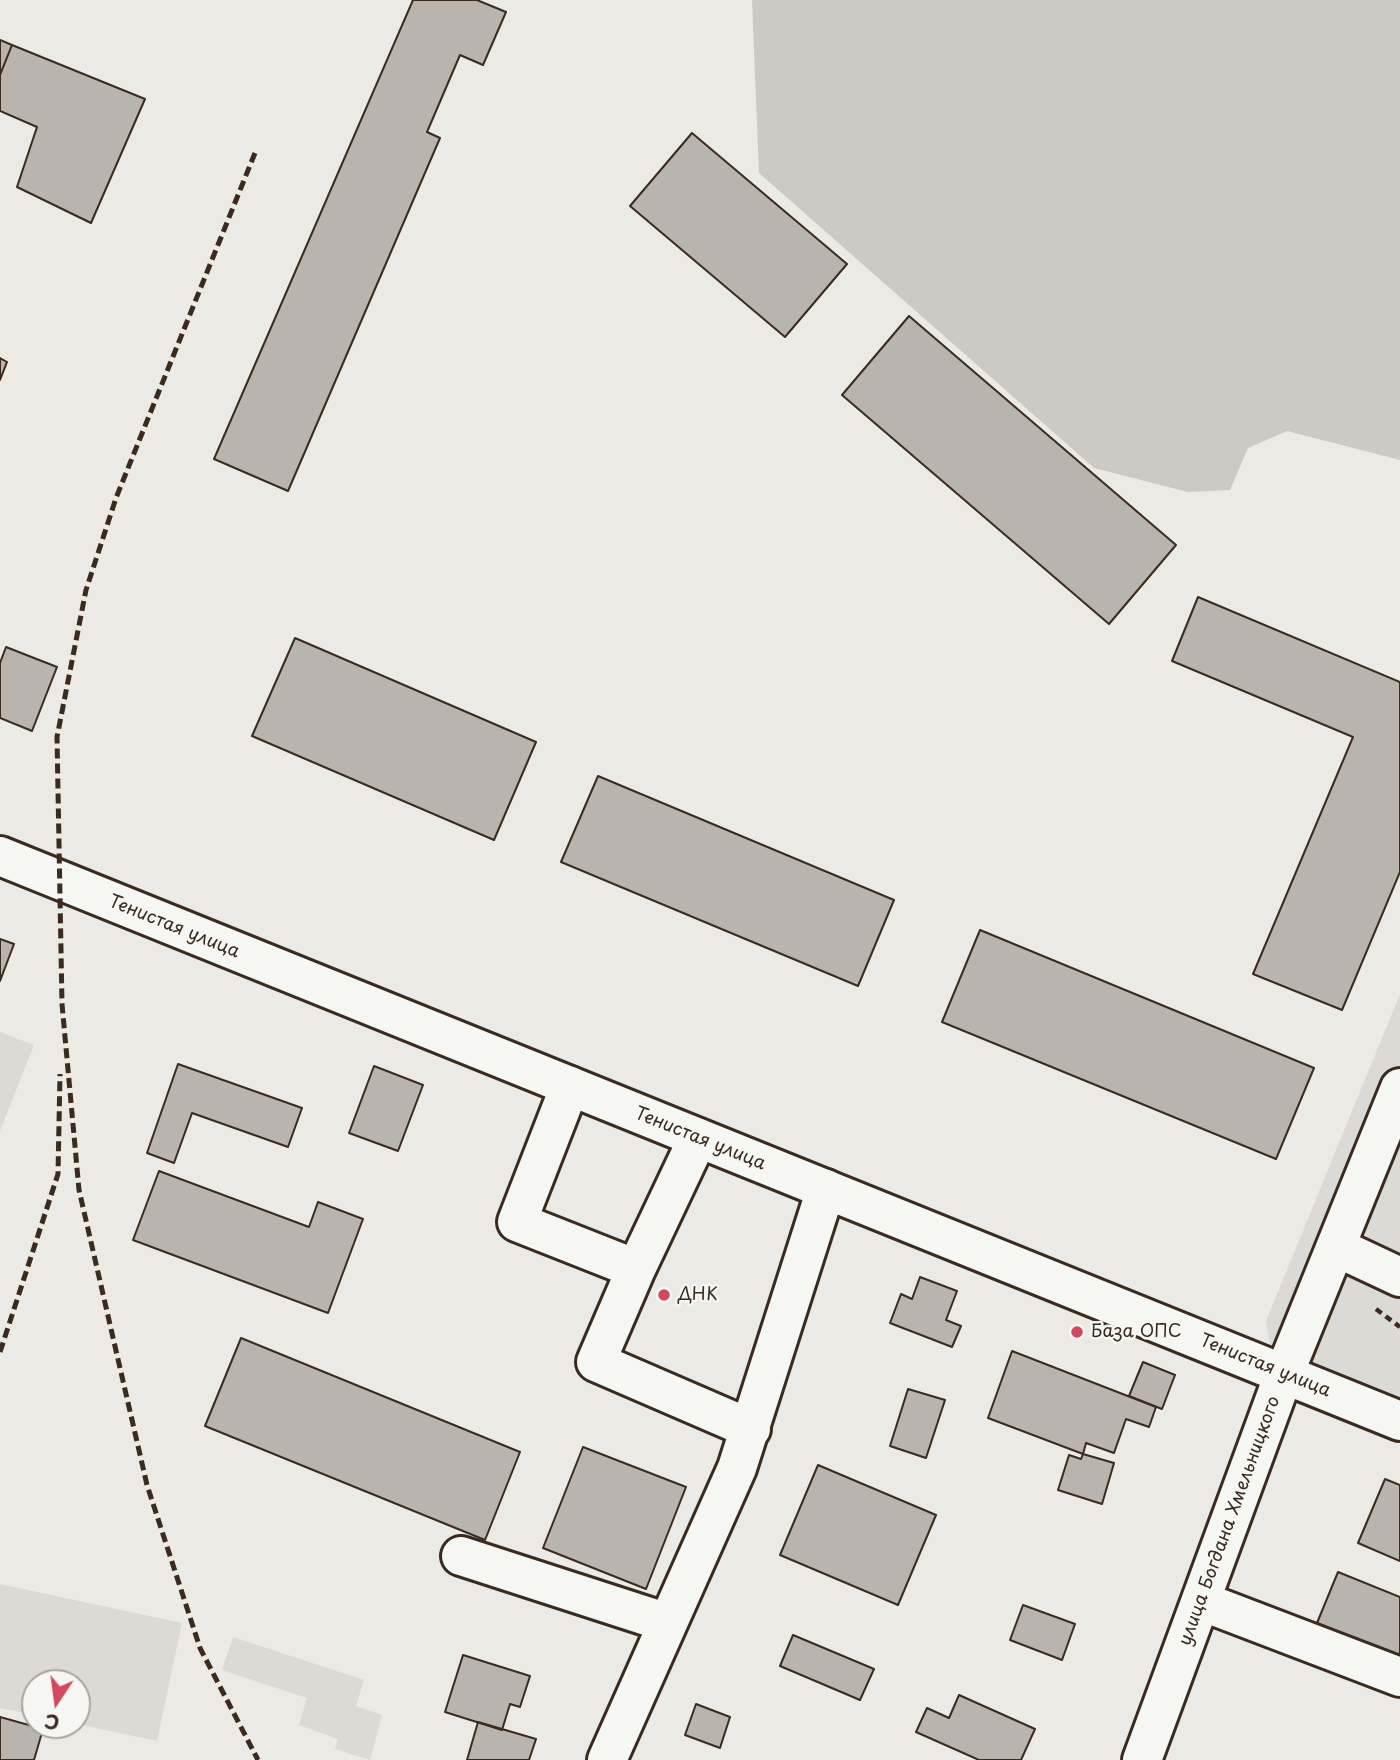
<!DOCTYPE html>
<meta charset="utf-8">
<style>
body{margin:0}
#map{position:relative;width:1400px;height:1760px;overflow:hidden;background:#ebeae5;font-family:"Playpen Sans",sans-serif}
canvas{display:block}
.north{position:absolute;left:21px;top:1669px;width:70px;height:70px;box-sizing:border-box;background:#f6f6f2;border:2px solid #aba49d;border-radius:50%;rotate:193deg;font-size:19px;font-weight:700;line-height:28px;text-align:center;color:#3b2a1e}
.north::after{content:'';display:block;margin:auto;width:24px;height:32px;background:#d1495b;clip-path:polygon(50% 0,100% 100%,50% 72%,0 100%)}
</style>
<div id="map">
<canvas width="1400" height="1760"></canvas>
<div class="north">С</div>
</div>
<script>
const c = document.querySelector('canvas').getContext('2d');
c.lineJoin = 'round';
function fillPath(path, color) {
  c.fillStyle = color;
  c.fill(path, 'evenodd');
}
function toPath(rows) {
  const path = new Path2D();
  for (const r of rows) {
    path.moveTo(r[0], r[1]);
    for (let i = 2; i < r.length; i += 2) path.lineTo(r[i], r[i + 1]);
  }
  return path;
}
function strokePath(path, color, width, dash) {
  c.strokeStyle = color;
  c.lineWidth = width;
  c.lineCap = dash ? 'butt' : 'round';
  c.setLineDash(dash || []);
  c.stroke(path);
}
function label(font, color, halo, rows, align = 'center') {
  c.font = font + ' "Playpen Sans",sans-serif';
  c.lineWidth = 5;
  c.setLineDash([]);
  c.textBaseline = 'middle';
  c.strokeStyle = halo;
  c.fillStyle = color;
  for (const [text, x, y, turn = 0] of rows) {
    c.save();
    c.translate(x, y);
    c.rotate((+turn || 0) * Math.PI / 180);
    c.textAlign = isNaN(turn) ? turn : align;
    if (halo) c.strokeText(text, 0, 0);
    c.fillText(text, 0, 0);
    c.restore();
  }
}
const built = toPath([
 [1400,994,1400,1402,1271,1351,1266,1321],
 [0,1032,34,1045,0,1131],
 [0,1584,182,1623,157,1741,77,1724,77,1683,35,1683,35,1715,0,1708],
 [233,1637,364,1680,356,1706,382,1715,370,1760,335,1749,338,1739,299,1725,307,1698,222,1670]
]);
const green = toPath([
 [752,0,1400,0,1400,460,1287,431,1248,448,1230,490,1188,492,1094,468,759,173]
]);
const building = toPath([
 [413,0,477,0,506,12,483,65,460,55,427,132,440,138,288,491,214,459,413,0],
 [0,40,12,45,0,75,0,40],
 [12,45,145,99,91,223,17,187,37,127,0,111,0,75,12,45],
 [692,133,847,264,785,337,630,206,692,133],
 [909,316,1176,545,1109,624,842,395,909,316],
 [0,358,7,362,0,380,0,358],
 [1198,597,1400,682,1400,872,1342,1010,1253,974,1353,737,1172,661,1198,597],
 [295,638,536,742,494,840,252,736,295,638],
 [6,647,57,667,32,731,0,718,0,663,6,647],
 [598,776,894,900,858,986,561,862,598,776],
 [980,930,1314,1068,1276,1159,942,1022,980,930],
 [0,939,14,944,0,981,0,939],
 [178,1064,302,1108,288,1147,192,1113,174,1163,147,1153,178,1064],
 [374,1066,423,1085,398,1151,349,1133,374,1066],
 [159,1171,309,1227,318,1202,363,1219,328,1313,133,1240,159,1171],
 [920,1277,957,1291,946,1320,961,1326,952,1347,890,1323,901,1294,912,1299,920,1277],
 [241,1338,520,1452,485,1540,205,1426,241,1338],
 [1012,1351,1156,1407,1149,1427,1126,1419,1114,1453,1086,1443,1083,1454,988,1418,1012,1351],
 [1143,1362,1175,1375,1162,1409,1129,1396,1143,1362],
 [908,1389,945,1400,926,1458,890,1446,908,1389],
 [583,1447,686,1487,646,1589,543,1548,583,1447],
 [1083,1454,1114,1463,1102,1504,1058,1490,1069,1455,1081,1459,1083,1454],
 [818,1465,936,1515,898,1605,780,1555,818,1465],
 [1385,1479,1400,1485,1400,1561,1358,1543,1385,1479],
 [1338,1572,1400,1597,1400,1657,1317,1623,1338,1572],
 [1023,1605,1075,1624,1062,1660,1010,1640,1023,1605],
 [793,1635,874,1669,860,1700,780,1666,793,1635],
 [463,1655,530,1676,520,1707,510,1704,502,1730,445,1712,463,1655],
 [959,1695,1035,1729,1021,1760,979,1760,916,1732,927,1708,949,1718,959,1695],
 [696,1704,730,1717,720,1748,685,1735,696,1704],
 [0,1717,43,1729,34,1760,0,1760,0,1717],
 [478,1722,536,1739,529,1760,467,1760,478,1722]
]);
const path = toPath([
 [1376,1309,1400,1327]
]);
const minor = toPath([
 [570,1086,517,1222,636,1269,698,1138],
 [1336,1247,1400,1277],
 [636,1269,596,1362,751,1429],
 [461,1556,668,1623],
 [1201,1601,1400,1677],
 [607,1760,737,1468,826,1189],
 [1142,1760,1284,1374,1400,1088]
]);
const major = toPath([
 [0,856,1400,1421]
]);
const rail = toPath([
 [255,153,116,498,86,590,57,737,62,1004,79,1190,147,1485,200,1648,258,1760],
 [0,1352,58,1174,60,1074]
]);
const markers = [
 [664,1295,7,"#d1495b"],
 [1077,1332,7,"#d1495b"]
];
const streetNames = [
 ["Тенистая улица",174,927,22],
 ["Тенистая улица",700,1139,22],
 ["Тенистая улица",1265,1366,22],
 ["улица Богдана Хмельницкого",1230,1521,-70]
];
const poiNames = [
 ["ДНК",678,1295],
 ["База ОПС",1091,1332]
];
fillPath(built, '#dcdad4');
fillPath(green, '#cdcac4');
fillPath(building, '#bab4ae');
strokePath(building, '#3b2a1e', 2);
strokePath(minor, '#3b2a1e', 44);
strokePath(major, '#3b2a1e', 44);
strokePath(path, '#3b2a1e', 4.5, [7, 5]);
strokePath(minor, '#f6f6f2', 38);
strokePath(major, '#f6f6f2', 38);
strokePath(rail, '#3b2a1e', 5, [10, 5]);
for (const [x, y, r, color] of markers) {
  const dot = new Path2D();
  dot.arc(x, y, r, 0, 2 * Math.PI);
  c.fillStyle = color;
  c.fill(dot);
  strokePath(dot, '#f6f6f2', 2.5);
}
label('18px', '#3b2a1e', '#f6f6f2', streetNames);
label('18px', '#3b2a1e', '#f6f6f2', poiNames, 'left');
</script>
